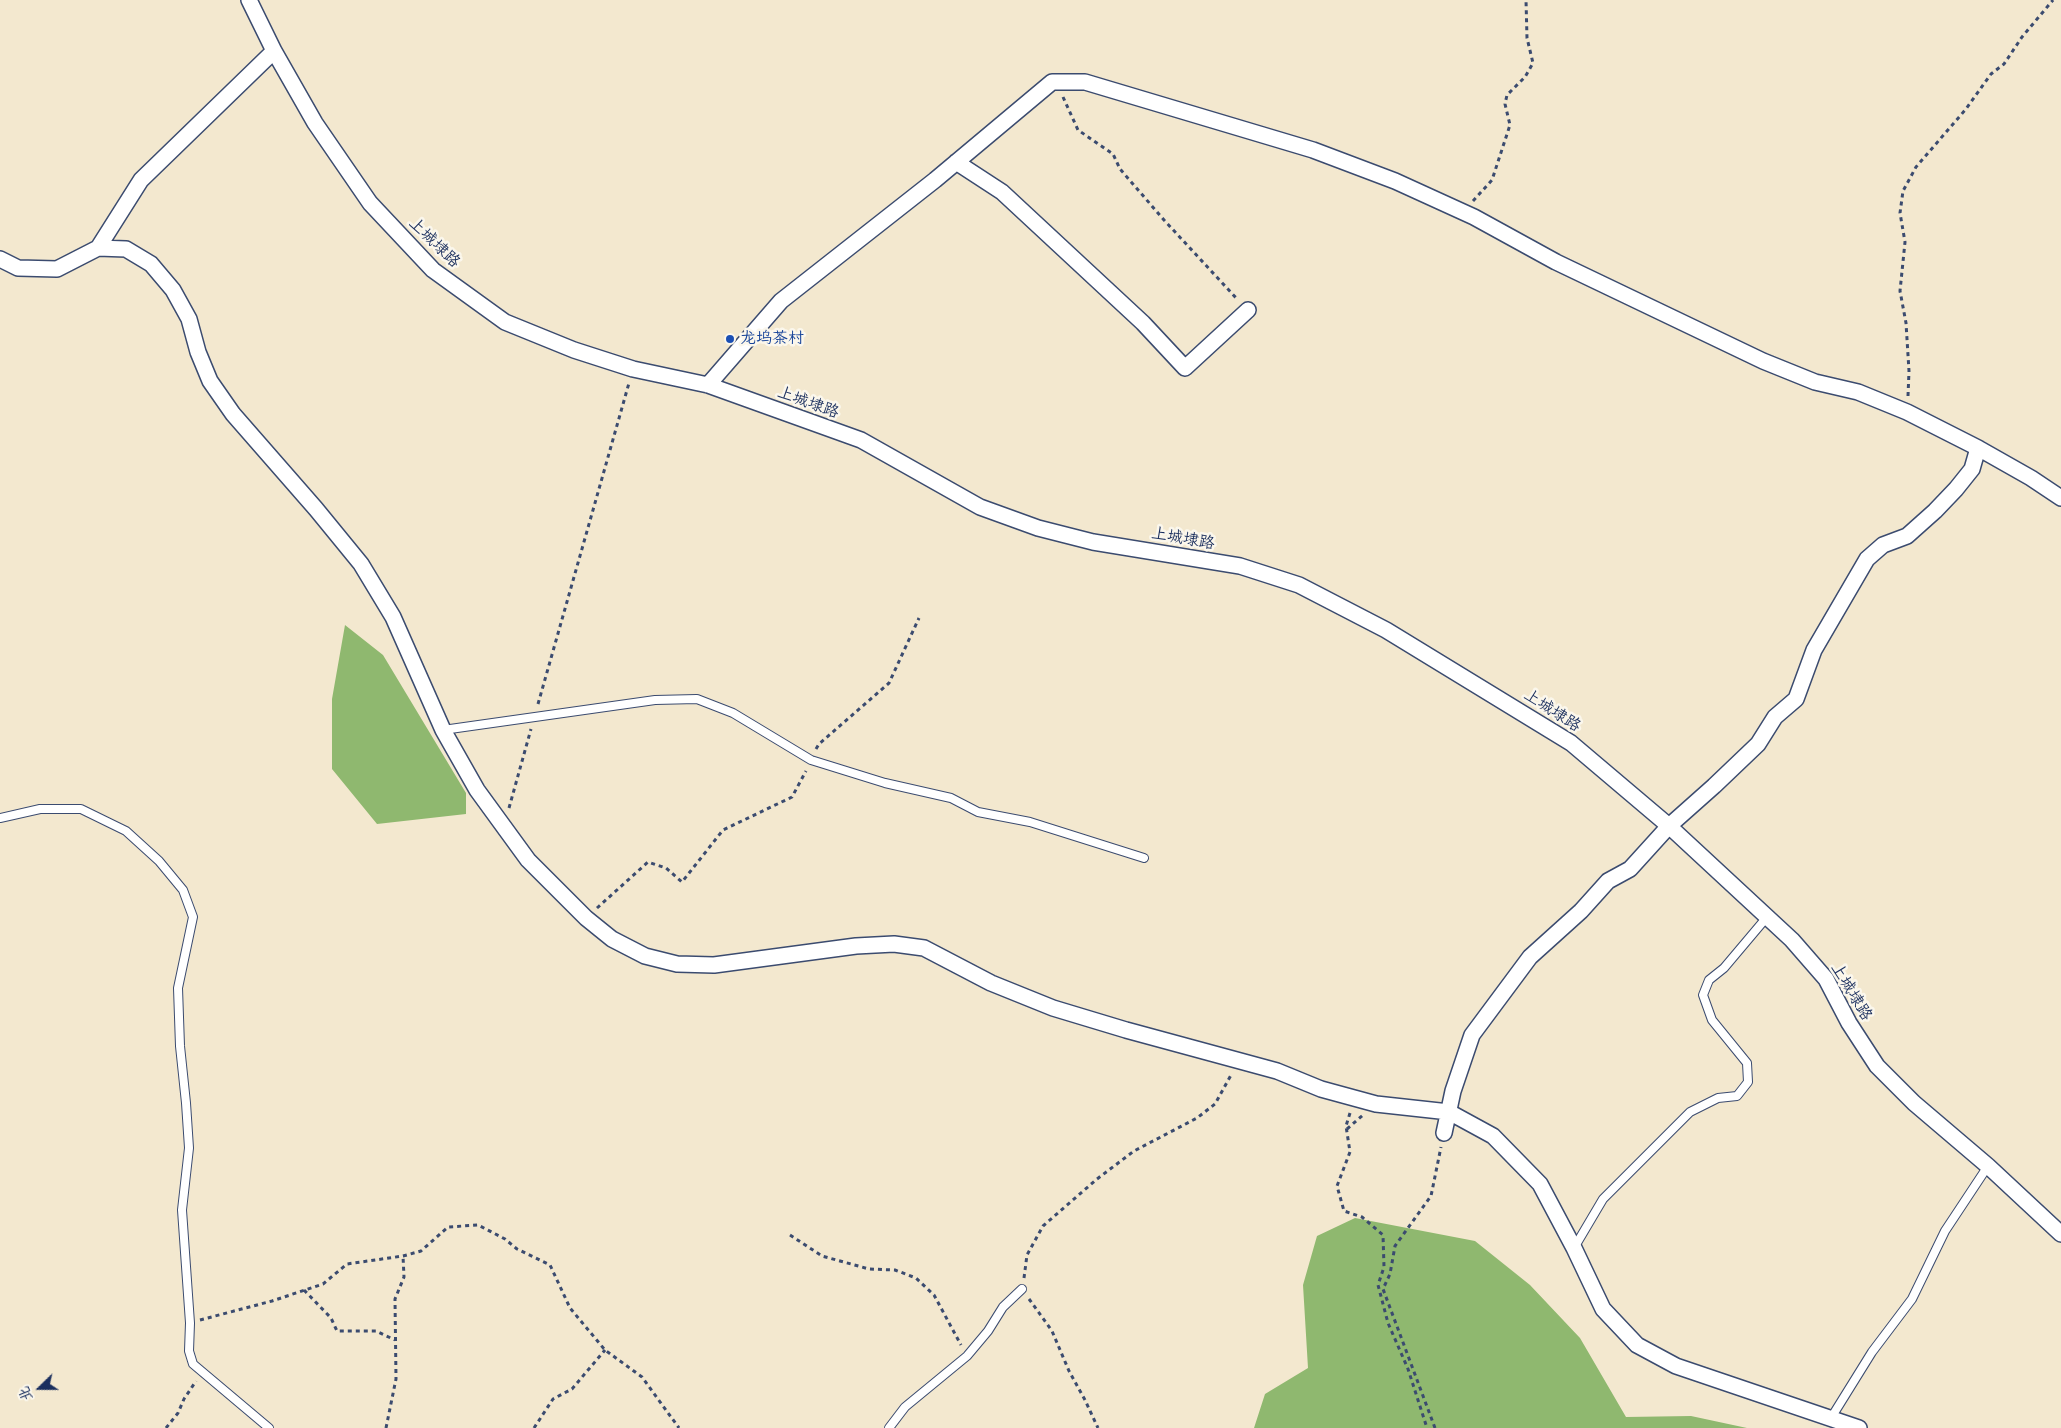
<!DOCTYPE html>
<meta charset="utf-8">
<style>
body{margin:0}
#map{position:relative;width:2061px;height:1428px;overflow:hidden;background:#f3e8cf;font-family:Sriracha,"LXGW WenKai TC",sans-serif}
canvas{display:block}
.north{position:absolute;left:15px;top:1363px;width:50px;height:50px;-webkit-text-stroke:4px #fbf7ec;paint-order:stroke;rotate:248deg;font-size:14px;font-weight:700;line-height:20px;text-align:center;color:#1b2f5e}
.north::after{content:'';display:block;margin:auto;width:18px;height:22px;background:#1b2f5e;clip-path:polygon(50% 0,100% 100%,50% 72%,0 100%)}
</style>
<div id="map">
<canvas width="2061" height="1428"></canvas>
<div class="north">北</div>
</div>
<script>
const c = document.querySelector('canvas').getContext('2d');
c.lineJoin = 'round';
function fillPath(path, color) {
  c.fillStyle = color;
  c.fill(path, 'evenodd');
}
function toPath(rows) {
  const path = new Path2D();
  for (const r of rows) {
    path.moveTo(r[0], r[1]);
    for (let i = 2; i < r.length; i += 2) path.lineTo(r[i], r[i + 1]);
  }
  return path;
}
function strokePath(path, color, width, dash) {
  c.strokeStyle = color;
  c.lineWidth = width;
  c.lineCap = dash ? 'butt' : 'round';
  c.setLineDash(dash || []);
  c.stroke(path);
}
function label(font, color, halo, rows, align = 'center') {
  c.font = font + ' Sriracha,"LXGW WenKai TC",sans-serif';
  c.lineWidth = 5;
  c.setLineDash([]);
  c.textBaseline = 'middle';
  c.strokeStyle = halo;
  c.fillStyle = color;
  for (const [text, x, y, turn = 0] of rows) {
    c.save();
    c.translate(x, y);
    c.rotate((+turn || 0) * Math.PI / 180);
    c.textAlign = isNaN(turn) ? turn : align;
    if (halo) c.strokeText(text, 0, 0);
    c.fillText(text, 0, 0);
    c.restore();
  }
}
const forest = toPath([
 [345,625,383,655,466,793,466,814,377,824,332,769,332,699],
 [1355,1218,1475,1241,1530,1285,1580,1338,1626,1417,1691,1416,1747,1428,1254,1428,1265,1394,1308,1368,1303,1285,1317,1236]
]);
const path = toPath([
 [1063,97,1078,130,1113,154,1120,169,1164,220,1238,300],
 [1473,201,1492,180,1510,125,1505,104,1507,95,1525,77,1533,63,1527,38,1526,0],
 [1908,396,1909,371,1906,323,1900,291,1905,242,1900,213,1903,191,1916,167,1966,109,1991,74,2004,64,2022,37,2053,0],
 [538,704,629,383],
 [816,749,819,744,889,683,919,618],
 [509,808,531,729],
 [597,908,648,862,666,868,682,882,723,830,792,797,806,771],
 [1350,1113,1346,1126,1350,1152,1337,1186,1344,1211,1362,1217,1383,1235,1384,1267,1378,1285,1388,1323,1408,1369,1427,1428],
 [1347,1129,1363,1115],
 [790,1235,822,1256,869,1269,895,1270,916,1278,934,1295,961,1345],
 [1024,1278,1027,1255,1043,1226,1097,1179,1134,1151,1197,1118,1215,1104,1231,1075],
 [304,1290,331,1318,337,1331,376,1331,395,1340],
 [1029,1299,1052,1331,1069,1371,1085,1400,1098,1428],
 [200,1320,272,1301,323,1284,347,1264,403,1256,421,1251,448,1227,478,1225,505,1239,517,1249,550,1265,570,1308,605,1350,642,1377,679,1428],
 [166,1428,178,1413,184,1399,196,1381],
 [386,1428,396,1379,395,1299,404,1277,403,1256],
 [534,1428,553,1399,572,1389,605,1350],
 [1435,1428,1383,1289,1390,1274,1395,1246,1431,1196,1441,1147]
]);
const lane = toPath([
 [443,730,655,700,697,699,733,713,811,760,885,783,951,798,978,812,1030,822,1144,858],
 [0,818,40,809,81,809,126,831,159,861,183,890,193,917,178,988,180,1046,186,1103,189,1148,182,1210,190,1323,189,1351,193,1364,269,1428],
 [1574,1248,1603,1199,1690,1112,1718,1098,1737,1096,1748,1082,1747,1063,1712,1020,1703,995,1709,980,1724,968,1767,917],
 [1831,1418,1872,1352,1912,1299,1945,1231,1988,1166],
 [889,1428,905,1407,967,1356,988,1331,1003,1307,1022,1289]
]);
const street = toPath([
 [249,0,274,51,315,123,370,203,433,270,505,322,574,350,633,369,708,385,861,440,980,507,1038,528,1093,542,1240,566,1299,585,1386,630,1571,743,1669,826,1792,940,1826,979,1849,1023,1877,1066,1914,1103,1988,1166,2061,1234],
 [956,162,1002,192,1143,323,1185,368,1248,310],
 [98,248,126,249,151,264,173,290,189,319,198,352,210,381,233,414,316,509,361,564,393,617,443,730,477,790,528,860,586,918,612,939,645,956,677,964,714,965,856,946,894,944,924,948,991,983,1053,1008,1126,1030,1277,1071,1321,1089,1376,1104,1449,1112,1493,1136,1540,1184,1574,1248,1603,1309,1637,1345,1676,1366,1859,1428],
 [0,259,18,268,57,269,98,248,141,180,274,51],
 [708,385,781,301,935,180,1052,82,1085,82,1313,150,1395,181,1474,217,1556,262,1763,361,1815,382,1858,392,1907,412,1978,448,2031,478,2061,498],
 [1444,1133,1453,1091,1472,1035,1530,957,1581,911,1608,881,1630,869,1669,826,1714,786,1758,744,1775,717,1796,699,1814,650,1867,559,1883,545,1907,536,1935,511,1956,489,1972,469,1978,448]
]);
const markers = [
 [730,339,5,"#1a4fb4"]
];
const streetNames = [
 ["上城埭路",434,243,44],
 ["上城埭路",808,403,20],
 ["上城埭路",1183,539,10],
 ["上城埭路",1552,711,33],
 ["上城埭路",1851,992,59]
];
const transitNames = [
 ["龙坞茶村",740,339]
];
fillPath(forest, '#8fb86f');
strokePath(lane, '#3b4b6f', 10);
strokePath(street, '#3b4b6f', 18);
strokePath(path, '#3b4b6f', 3, [4, 4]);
strokePath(lane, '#fff', 8);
strokePath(street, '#fff', 15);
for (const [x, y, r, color] of markers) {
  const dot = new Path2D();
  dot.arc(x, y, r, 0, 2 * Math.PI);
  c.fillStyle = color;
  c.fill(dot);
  strokePath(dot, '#fbf7ec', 2);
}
label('16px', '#1b2f5e', '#fbf7ec', streetNames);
label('16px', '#164399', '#fbf7ec', transitNames, 'left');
</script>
